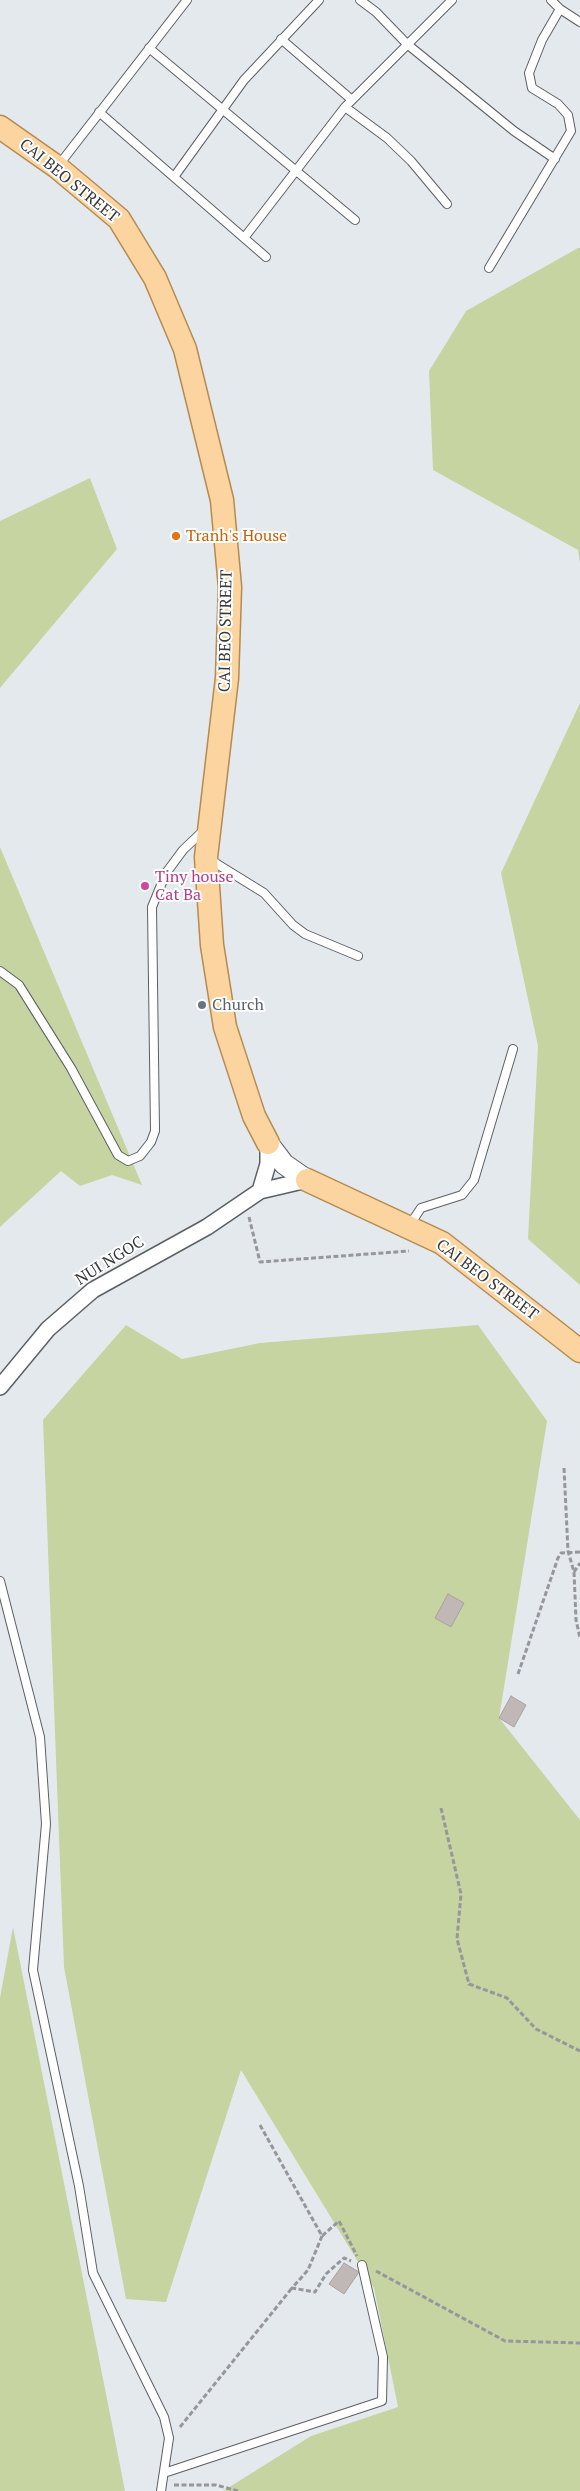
<!DOCTYPE html>
<style>
body{margin:0}
canvas{display:block;background:#e4e9ed}
</style>
<canvas width="580" height="2491"></canvas>
<script>
const c = document.querySelector('canvas').getContext('2d');
c.lineJoin = 'round';
function fillPath(path, color) {
  c.fillStyle = color;
  c.fill(path, 'evenodd');
}
function toPath(rows) {
  const path = new Path2D();
  for (const r of rows) {
    path.moveTo(r[0], r[1]);
    for (let i = 2; i < r.length; i += 2) path.lineTo(r[i], r[i + 1]);
  }
  return path;
}
function strokePath(path, color, width, dash) {
  c.strokeStyle = color;
  c.lineWidth = width;
  c.lineCap = dash ? 'butt' : 'round';
  c.setLineDash(dash || []);
  c.stroke(path);
}
function label(font, color, halo, rows, align = 'center') {
  c.font = font + ' "PT Serif",serif';
  c.lineWidth = 4;
  c.setLineDash([]);
  c.textBaseline = 'middle';
  c.strokeStyle = halo;
  c.fillStyle = color;
  for (const [text, x, y, turn = 0] of rows) {
    c.save();
    c.translate(x, y);
    c.rotate((+turn || 0) * Math.PI / 180);
    c.textAlign = isNaN(turn) ? turn : align;
    if (halo) c.strokeText(text, 0, 0);
    c.fillText(text, 0, 0);
    c.restore();
  }
}
const green = toPath([
 [578,248,580,248,580,563,578,550,433,470,429,371,466,311],
 [90,478,117,549,0,688,0,521],
 [580,703,580,1285,528,1239,538,1046,501,873],
 [0,847,142,1185,112,1175,80,1186,61,1171,0,1227],
 [126,1325,182,1359,260,1343,478,1325,547,1421,499,1718,580,1820,580,2491,223,2491,311,2436,398,2407,374,2288,241,2070,166,2302,126,2299,64,1967,43,1420],
 [13,1927,111,2419,125,2491,0,2491,0,1998]
]);
const building = toPath([
 [448,1594,464,1603,451,1627,435,1618,448,1594],
 [511,1696,526,1705,514,1727,499,1718,511,1696],
 [344,2263,359,2272,344,2294,329,2284,344,2263]
]);
const path = toPath([
 [249,1217,260,1262,409,1251],
 [564,1468,568,1551,574,1572,576,1620,580,1638],
 [574,1572,580,1563],
 [518,1674,558,1558,561,1553,580,1552],
 [441,1808,461,1894,457,1939,469,1984,507,1998,536,2029,580,2051],
 [260,2125,322,2236,339,2221,357,2256],
 [322,2236,308,2270,292,2288,315,2292,326,2274,344,2258,351,2261],
 [376,2271,505,2341,580,2343],
 [180,2427,292,2288],
 [174,2485,216,2485,238,2491]
]);
const lane = toPath([
 [360,0,376,12,407,44,514,131,555,159],
 [551,0,560,9,580,22],
 [281,39,352,100],
 [149,48,355,220],
 [345,107,387,138,411,161,447,204],
 [99,112,266,257],
 [58,166,187,0],
 [174,177,244,80,319,0],
 [244,238,345,107,452,0],
 [489,268,571,131,568,115,558,104,532,88,529,73,542,40,560,9],
 [209,859,264,893,293,925,305,934,358,956],
 [0,971,19,985,71,1068,118,1155,128,1161,140,1156,151,1142,155,1131,152,907,166,873,183,850,204,830],
 [409,1226,421,1208,462,1195,474,1180,513,1049],
 [0,1581,40,1737,46,1824,33,1970,79,2186,93,2273,164,2417,169,2438,161,2491],
 [164,2473,382,2401,383,2357,362,2265]
]);
const street = toPath([
 [260,1191,268,1164,268,1143],
 [0,1387,48,1329,93,1290,207,1227,260,1191,307,1180]
]);
const secondary = toPath([
 [268,1143,284,1164,307,1180]
]);
const primary = toPath([
 [0,127,57,167,119,219,155,278,185,349,222,500,230,587,227,678,206,857,212,945,225,1027,254,1116,268,1143],
 [307,1180,442,1243,580,1351]
]);
const markers = [
 [176,536,5,"#e8710a"],
 [145,886,5,"#d1479c"],
 [202,1005,5,"#6b7280"]
];
const streetNames = [
 ["CAI BEO STREET",69,181,39],
 ["CAI BEO STREET",226,631,-89],
 ["NUI NGOC",110,1261,-32],
 ["CAI BEO STREET",487,1280,37]
];
const foodNames = [
 ["Tranh's House",186,536]
];
const hotelNames = [
 ["Tiny house",155,877],
 ["Cat Ba",155,895]
];
const worshipNames = [
 ["Church",212,1005]
];
fillPath(green, '#c6d4a1');
fillPath(building, '#bfb8b7');
strokePath(building, '#a8a1a0', 1);
strokePath(lane, '#5c6064', 10);
strokePath(street, '#5c6064', 18);
strokePath(secondary, '#5c6064', 22);
strokePath(primary, '#b58b52', 25);
strokePath(path, '#94989b', 3, [5, 2.5]);
strokePath(lane, '#fff', 8);
strokePath(street, '#fff', 15);
strokePath(secondary, '#fff', 20);
strokePath(primary, '#fbd49f', 22);
for (const [x, y, r, color] of markers) {
  const dot = new Path2D();
  dot.arc(x, y, r, 0, 2 * Math.PI);
  c.fillStyle = color;
  c.fill(dot);
  strokePath(dot, '#fff', 2);
}
label('16px', '#363839', '#fff', streetNames);
label('16px', '#c56008', '#fff', foodNames, 'left');
label('16px', '#b23c85', '#fff', hotelNames, 'left');
label('16px', '#5b616d', '#fff', worshipNames, 'left');
</script>
